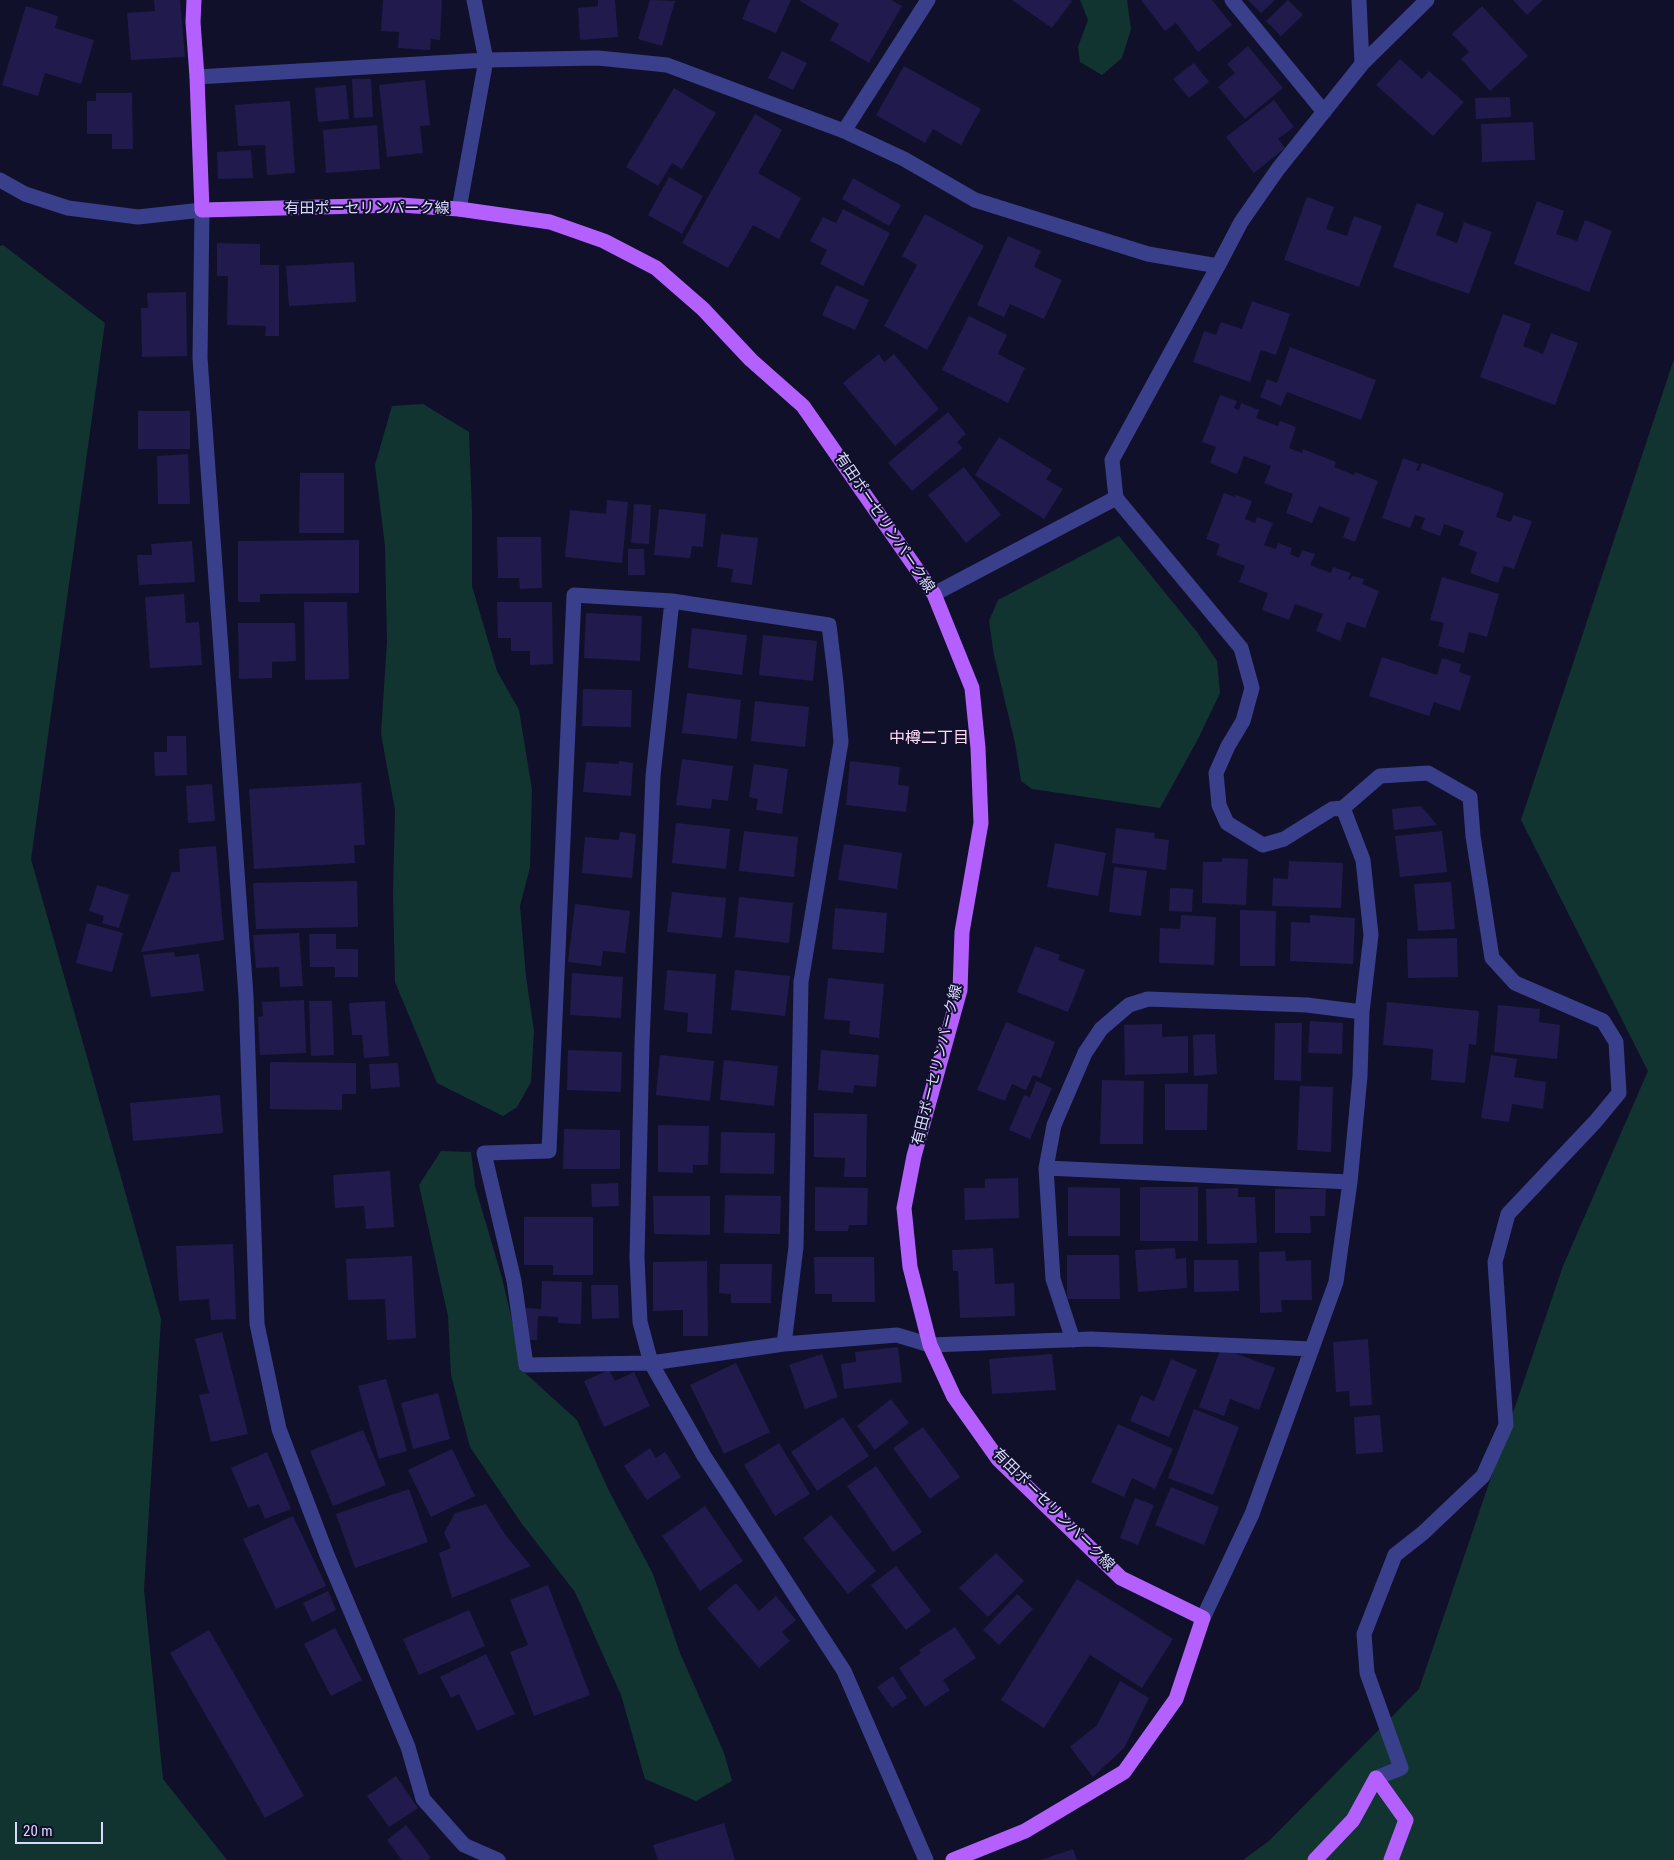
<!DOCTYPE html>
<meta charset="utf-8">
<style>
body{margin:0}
#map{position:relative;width:1674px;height:1860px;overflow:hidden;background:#11102a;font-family:"Roboto Condensed",sans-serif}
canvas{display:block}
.scale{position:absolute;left:15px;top:1822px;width:88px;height:22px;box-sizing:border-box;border:2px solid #d9d9ff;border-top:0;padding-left:6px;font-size:15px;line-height:18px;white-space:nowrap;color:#d9d9ff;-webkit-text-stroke:4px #11102a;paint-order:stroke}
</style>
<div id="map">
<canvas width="1674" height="1860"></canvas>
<div class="scale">20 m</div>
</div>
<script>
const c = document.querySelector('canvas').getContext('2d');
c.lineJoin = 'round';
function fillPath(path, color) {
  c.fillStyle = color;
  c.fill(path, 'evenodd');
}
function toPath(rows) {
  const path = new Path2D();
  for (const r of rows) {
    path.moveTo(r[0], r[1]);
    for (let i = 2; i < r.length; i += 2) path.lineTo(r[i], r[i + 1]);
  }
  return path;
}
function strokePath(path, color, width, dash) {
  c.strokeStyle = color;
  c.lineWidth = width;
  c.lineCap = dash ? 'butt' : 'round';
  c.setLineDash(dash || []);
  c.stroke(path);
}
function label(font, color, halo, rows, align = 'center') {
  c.font = font + ' "Roboto Condensed","Noto Sans JP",sans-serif';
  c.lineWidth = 4;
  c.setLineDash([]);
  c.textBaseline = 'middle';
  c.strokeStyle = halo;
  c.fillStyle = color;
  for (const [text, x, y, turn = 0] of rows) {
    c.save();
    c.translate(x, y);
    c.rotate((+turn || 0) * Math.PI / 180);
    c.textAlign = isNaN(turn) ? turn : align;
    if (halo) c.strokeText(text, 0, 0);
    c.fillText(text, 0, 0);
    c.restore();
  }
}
const green = toPath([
 [1080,0,1127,0,1131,29,1122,58,1102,75,1080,62,1078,47,1088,20],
 [3,245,105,323,31,859,161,1319,144,1590,163,1779,227,1860,0,1860,0,246],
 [1674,359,1674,1860,1243,1860,1269,1841,1419,1689,1563,1266,1648,1071,1521,820],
 [423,404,469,432,472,512,472,586,497,671,519,710,532,790,530,867,520,906,526,977,534,1031,531,1082,517,1107,503,1116,437,1083,395,982,393,893,395,810,381,734,387,641,385,546,375,465,392,406],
 [1119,536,1197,632,1217,661,1220,693,1198,739,1160,808,1032,789,1021,781,1015,743,994,655,989,621,998,600],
 [441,1151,471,1152,475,1186,502,1278,524,1372,577,1420,608,1489,653,1574,680,1653,724,1753,732,1781,696,1801,645,1779,621,1695,575,1592,522,1524,470,1447,451,1375,448,1316,419,1185]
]);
const building = toPath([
 [154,0,180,0,185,57,131,60,127,13,155,11],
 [383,0,442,0,440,40,431,39,430,50,398,48,399,32,381,31],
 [598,0,615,0,618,37,580,40,578,8,598,6],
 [650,0,675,1,662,46,638,39],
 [750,0,791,0,776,33,742,19],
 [801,0,891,0,902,6,869,63,830,40,839,24,800,1],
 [1012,0,1070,0,1072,1,1052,28],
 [1141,0,1212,0,1232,25,1198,52,1176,23,1165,31],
 [1248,0,1275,0,1261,13],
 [1288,0,1303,15,1281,36,1266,21],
 [1513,0,1543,0,1527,15],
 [26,6,58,16,55,28,94,40,81,84,45,73,38,96,2,85],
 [1482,6,1528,56,1490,91,1461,59,1469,52,1452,34],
 [1248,46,1283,88,1245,119,1218,87,1235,73,1227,64],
 [782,51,807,63,793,90,768,78],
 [1400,59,1422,79,1429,71,1464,102,1433,136,1376,85],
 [1194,63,1209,82,1189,98,1173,79],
 [904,66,981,109,961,145,933,129,925,143,876,115],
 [352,79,371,79,373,117,354,118],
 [425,80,430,125,420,126,423,153,387,157,379,85],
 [346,85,349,119,318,122,315,88],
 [674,88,716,113,682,169,672,163,658,186,626,167],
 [96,93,132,93,133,149,112,149,112,134,87,134,87,101,96,101],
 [1510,97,1511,117,1476,119,1475,98],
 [1274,100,1294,127,1278,139,1285,148,1254,173,1226,137],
 [290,101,295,173,267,175,265,145,238,146,235,105],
 [755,114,782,130,758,173,801,198,779,239,753,225,728,268,682,243],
 [1533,122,1535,160,1482,162,1481,124],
 [377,125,380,169,326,173,323,130],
 [251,150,253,178,218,179,217,152],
 [669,177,703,196,682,234,648,215],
 [853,178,901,205,889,226,842,199],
 [1307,197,1334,207,1326,229,1347,236,1354,216,1382,226,1359,287,1284,260],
 [1537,201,1564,211,1556,234,1577,241,1585,220,1612,231,1589,292,1514,264],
 [1417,203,1444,213,1436,235,1457,243,1464,222,1492,232,1469,294,1393,267],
 [843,209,890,233,863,286,820,264,827,250,810,241,823,217,836,223],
 [925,214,984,246,927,350,884,326,917,265,902,256],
 [1008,236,1041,251,1034,267,1062,280,1044,319,1010,304,1004,317,977,305],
 [217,243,260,244,260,265,279,265,279,336,265,336,266,326,227,325,228,276,217,276],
 [354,262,356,302,289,306,286,266],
 [836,285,869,300,855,330,822,315],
 [186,292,187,356,142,357,141,308,148,308,147,293],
 [1252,301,1290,314,1276,355,1261,350,1250,382,1193,362,1204,331,1216,335,1221,322,1242,329],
 [1503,314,1531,324,1523,346,1543,354,1551,333,1578,343,1555,405,1480,377],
 [969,316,1007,335,998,354,1025,368,1008,403,942,370],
 [1290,347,1376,380,1361,420,1287,392,1281,406,1260,397,1267,379,1277,383],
 [879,354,884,362,894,354,939,409,895,446,843,383],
 [1220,395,1237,401,1234,408,1239,410,1241,403,1259,410,1256,418,1278,426,1280,421,1296,427,1289,448,1302,453,1303,449,1336,462,1334,467,1354,475,1355,472,1378,481,1355,542,1343,537,1350,518,1319,506,1312,523,1286,513,1293,494,1264,483,1271,466,1244,456,1237,474,1210,463,1216,447,1202,442],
 [138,411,190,411,190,449,138,449],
 [948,412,966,434,957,442,963,448,912,491,888,463],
 [999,437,1052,470,1046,479,1063,489,1044,519,975,475],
 [188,454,190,504,158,504,157,456],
 [1403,458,1419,464,1416,470,1419,471,1422,463,1504,493,1496,517,1511,522,1513,515,1532,521,1514,569,1504,566,1498,583,1470,573,1477,552,1459,545,1464,531,1444,524,1440,536,1421,529,1425,518,1415,515,1410,528,1382,518],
 [964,467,1001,515,966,543,928,495],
 [300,473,344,473,344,533,299,533],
 [1224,493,1235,497,1236,495,1252,501,1245,519,1255,523,1257,517,1273,523,1264,545,1276,549,1278,543,1292,548,1290,554,1299,558,1302,550,1315,554,1310,565,1331,573,1333,567,1351,573,1348,579,1350,580,1352,576,1364,579,1362,584,1379,591,1365,628,1347,622,1340,641,1316,631,1323,614,1295,604,1289,620,1262,610,1268,593,1239,582,1245,566,1216,555,1220,544,1206,539],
 [607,500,628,502,622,563,565,557,570,510,606,514],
 [634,504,651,505,649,544,631,543],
 [659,509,706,514,703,547,692,546,690,558,654,555],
 [721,534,758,538,752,585,731,582,733,569,717,567],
 [497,537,541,537,542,588,520,589,519,578,498,578],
 [359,540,359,593,260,594,260,602,238,602,238,541],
 [192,541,195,582,139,585,137,555,152,555,151,544],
 [628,549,644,549,645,575,628,575],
 [1442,577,1499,594,1487,637,1469,632,1464,653,1438,646,1444,623,1430,620],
 [184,594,186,623,199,622,202,665,150,668,145,597],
 [304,602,347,602,349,679,305,680],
 [497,602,552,602,553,664,530,665,530,651,511,651,511,638,498,638],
 [586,613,642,616,640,661,584,658],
 [238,623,295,623,296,661,272,662,272,678,239,679],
 [692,628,747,635,742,675,688,668],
 [763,635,817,641,813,681,759,675],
 [1382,657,1437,675,1442,658,1461,664,1459,672,1471,676,1460,711,1434,702,1429,716,1369,696],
 [583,689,632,690,631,727,582,726],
 [687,693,741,700,737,739,682,733],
 [755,701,809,707,805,747,751,741],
 [167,736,186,736,187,775,155,776,154,752,167,752],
 [682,759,733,766,728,801,712,799,711,809,676,805],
 [619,761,633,763,631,796,583,792,586,762,619,764],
 [850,761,900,767,898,785,909,786,906,812,846,805],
 [754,764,788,769,782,814,756,810,758,799,749,797],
 [361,783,365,845,354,845,355,863,254,869,249,789],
 [212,784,215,821,188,823,186,786],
 [1421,806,1437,825,1394,830,1392,809],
 [676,823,730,829,726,869,672,863],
 [1116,828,1155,833,1154,838,1169,840,1166,870,1112,863],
 [744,831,798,837,794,877,739,871],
 [1442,831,1447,872,1400,877,1395,836],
 [620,832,636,834,632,878,582,873,585,837,619,840],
 [1055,843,1106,853,1098,896,1047,887],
 [844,844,902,853,897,889,838,880],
 [216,846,224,940,141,952,172,872,180,872,179,849],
 [1222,858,1248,859,1246,905,1202,903,1203,862,1222,862],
 [1289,861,1343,863,1341,908,1272,906,1273,878,1288,879],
 [1114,867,1147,871,1141,916,1109,912],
 [357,881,358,927,256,929,253,883],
 [1451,882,1455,929,1418,931,1414,884],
 [97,885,129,895,119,928,102,923,104,916,89,911],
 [1170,888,1193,889,1192,912,1169,911],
 [672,892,726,898,722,938,667,932],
 [739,897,793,903,789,943,735,937],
 [575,904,630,911,625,953,603,951,601,966,568,962],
 [835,908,887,913,884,953,832,949],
 [1240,910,1276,911,1275,966,1240,966],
 [1181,915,1216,917,1214,965,1159,963,1160,928,1180,929],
 [1310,915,1355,918,1353,964,1290,961,1291,922,1310,923],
 [87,923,123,933,112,972,76,963],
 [299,933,303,986,280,987,279,967,256,968,253,935],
 [309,934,336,934,336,949,358,949,358,977,335,977,335,967,310,967],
 [1457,938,1458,977,1408,978,1407,939],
 [1035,946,1060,955,1058,960,1085,970,1068,1012,1017,992],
 [174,952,175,957,199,954,204,991,151,997,143,955],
 [667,970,716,974,712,1034,687,1032,688,1013,664,1010],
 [735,970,790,976,785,1016,731,1010],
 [572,973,623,977,621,1018,570,1015],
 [828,978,884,984,879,1038,849,1034,850,1021,824,1019],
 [304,1000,306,1053,260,1055,258,1017,263,1016,262,1002],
 [309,1001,332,1001,334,1055,311,1056],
 [385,1001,389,1056,364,1058,362,1035,352,1035,349,1003],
 [1387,1002,1479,1011,1476,1045,1469,1044,1465,1083,1431,1080,1433,1049,1383,1045],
 [1498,1005,1540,1009,1539,1022,1560,1025,1557,1059,1494,1052],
 [1310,1021,1343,1023,1342,1054,1308,1053],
 [1006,1022,1055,1042,1041,1078,1033,1075,1026,1090,1012,1084,1005,1101,977,1090],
 [1275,1023,1302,1023,1301,1081,1274,1080],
 [1162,1024,1162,1037,1188,1036,1188,1073,1125,1075,1124,1025],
 [1215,1034,1217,1074,1194,1076,1193,1035],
 [568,1050,622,1052,621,1092,567,1090],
 [821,1050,879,1055,876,1087,854,1085,853,1093,818,1090],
 [660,1055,714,1061,710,1101,656,1095],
 [1491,1055,1517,1059,1514,1077,1546,1082,1543,1109,1512,1104,1509,1122,1481,1118],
 [724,1060,778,1066,774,1106,720,1100],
 [270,1062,356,1063,356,1094,342,1094,342,1110,270,1109],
 [398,1063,400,1087,371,1089,369,1064],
 [1102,1080,1144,1081,1143,1144,1100,1144],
 [1036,1081,1052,1088,1030,1139,1009,1130,1024,1095,1030,1097],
 [1165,1084,1208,1084,1207,1130,1165,1130],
 [1300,1086,1333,1087,1331,1152,1297,1150],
 [220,1095,223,1133,133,1141,130,1103],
 [814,1113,867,1114,866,1177,844,1177,845,1158,814,1157],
 [658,1125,709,1126,708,1165,693,1165,693,1173,658,1172],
 [564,1129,620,1130,620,1169,563,1169],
 [721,1132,775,1133,774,1174,720,1173],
 [390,1171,394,1227,366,1229,364,1206,335,1208,333,1175],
 [1018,1178,1019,1218,965,1220,964,1188,985,1188,985,1179],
 [618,1183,619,1206,592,1207,591,1184],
 [815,1187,868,1188,867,1225,849,1225,848,1231,815,1231],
 [1068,1187,1120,1188,1120,1236,1068,1236],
 [1140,1187,1198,1187,1198,1241,1140,1241],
 [1238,1188,1238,1197,1255,1197,1257,1243,1207,1244,1206,1189],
 [1275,1189,1326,1189,1325,1216,1310,1216,1311,1233,1275,1233],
 [725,1195,781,1196,780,1234,724,1233],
 [653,1196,710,1196,710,1235,654,1234],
 [524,1217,593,1217,593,1275,553,1275,553,1265,524,1265],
 [233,1244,236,1319,211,1320,209,1299,179,1301,176,1246],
 [993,1248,995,1284,1014,1283,1015,1316,960,1318,958,1271,953,1271,952,1250],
 [1175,1248,1176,1259,1186,1258,1187,1288,1138,1292,1135,1250],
 [1285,1251,1286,1261,1311,1260,1312,1300,1281,1300,1282,1312,1260,1313,1259,1252],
 [1067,1255,1119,1255,1120,1299,1067,1299],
 [412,1256,416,1338,387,1340,385,1299,348,1300,346,1259],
 [814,1257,874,1257,875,1302,832,1302,832,1294,815,1294],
 [1194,1260,1238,1260,1239,1291,1194,1292],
 [707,1261,708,1336,683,1336,683,1310,653,1311,653,1262],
 [720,1264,772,1264,771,1303,731,1303,731,1294,719,1293],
 [542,1281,582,1282,581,1324,558,1323,558,1317,538,1316,537,1340,525,1340,526,1308,541,1309],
 [591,1285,618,1285,619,1318,592,1319],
 [222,1332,248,1434,211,1442,199,1395,209,1393,195,1339],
 [1368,1339,1372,1405,1350,1406,1349,1391,1336,1392,1333,1342],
 [898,1347,902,1382,844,1389,841,1364,856,1362,855,1352],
 [1221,1348,1275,1368,1259,1410,1230,1399,1224,1416,1199,1407],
 [822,1354,838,1397,805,1409,789,1365],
 [1052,1354,1056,1390,992,1394,989,1359],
 [1171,1359,1197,1370,1169,1437,1130,1421,1141,1395,1154,1401],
 [736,1363,770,1432,724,1454,690,1385],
 [609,1370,615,1381,634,1372,650,1406,604,1427,584,1381],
 [386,1379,407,1451,379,1459,358,1386],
 [438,1393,450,1439,413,1449,401,1403],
 [891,1399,909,1423,875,1450,857,1426],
 [1194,1409,1239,1427,1213,1495,1168,1478],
 [1380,1415,1383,1452,1356,1454,1354,1417],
 [843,1417,869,1456,817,1491,791,1452],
 [1118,1424,1173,1449,1155,1489,1132,1478,1124,1497,1091,1482],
 [923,1427,960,1477,930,1499,893,1448],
 [363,1430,386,1485,333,1506,310,1451],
 [779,1443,810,1494,775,1516,744,1465],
 [650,1448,656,1458,665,1452,681,1477,647,1500,624,1466],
 [452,1449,475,1496,431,1517,408,1470],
 [267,1452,291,1509,265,1519,259,1504,248,1508,231,1468],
 [876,1466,922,1532,893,1552,847,1486],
 [1171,1487,1219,1507,1204,1545,1155,1525],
 [409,1489,428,1542,355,1568,336,1514],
 [1135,1498,1154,1505,1138,1545,1120,1538],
 [486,1504,504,1533,531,1566,452,1598,439,1553,451,1548,444,1533,455,1513],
 [705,1506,743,1561,700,1591,662,1536],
 [831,1515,876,1571,848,1594,803,1538],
 [293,1516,326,1586,276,1609,243,1539],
 [996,1553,1024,1581,988,1617,959,1588],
 [896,1566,931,1611,906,1630,871,1585],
 [1077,1579,1173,1639,1142,1688,1090,1655,1044,1728,1001,1700],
 [736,1583,759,1611,776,1596,796,1620,782,1632,790,1641,759,1668,707,1608],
 [548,1585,590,1695,534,1716,510,1652,528,1645,510,1600],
 [328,1591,336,1610,312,1622,303,1603],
 [1017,1594,1033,1609,999,1645,983,1630],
 [469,1610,485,1646,419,1675,403,1639],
 [955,1627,976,1658,943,1680,950,1690,925,1707,899,1668,921,1653,919,1650],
 [335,1628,362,1680,331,1696,304,1644],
 [209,1630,304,1796,265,1818,170,1653],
 [486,1654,515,1714,477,1731,459,1694,451,1698,440,1677],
 [893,1676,907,1698,892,1708,877,1687],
 [1120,1681,1149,1698,1124,1748,1093,1777,1070,1747,1097,1725],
 [396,1776,418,1808,389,1827,367,1796],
 [724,1823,735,1860,658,1860,653,1845],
 [406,1825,431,1858,428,1860,402,1860,387,1840],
 [1073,1849,1077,1860,1041,1860]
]);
const minor = toPath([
 [1232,0,1324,112],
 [1359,0,1362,64],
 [197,77,486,60,598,58,667,65,844,131,904,159,975,200,1148,254,1218,266,1112,460,1116,498,1241,648,1252,688,1243,721,1228,746,1216,773,1219,805,1227,823,1263,845,1284,839,1332,809,1343,808,1380,776,1428,773,1470,797,1473,836,1492,958,1515,983,1603,1021,1616,1042,1619,1093,1595,1122,1508,1214,1495,1262,1506,1425,1483,1476,1423,1533,1395,1555,1364,1634,1367,1673,1401,1768,1376,1778],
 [844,131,928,0],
 [0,180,25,194,68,208,138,217,202,210,200,358,246,996,257,1324,279,1429,327,1555,408,1747,423,1799,464,1845,498,1860],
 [459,209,486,60,474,0],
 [1218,266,1241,222,1278,169,1362,64,1427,0],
 [934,594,1116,498],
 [672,601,574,595,549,1151,484,1153,514,1281,526,1365,651,1363,784,1344,897,1335,930,1345,1091,1339,1312,1349],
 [1046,1168,1350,1182],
 [1073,1340,1053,1279,1046,1168,1054,1125,1085,1053,1101,1029,1129,1005,1148,999,1307,1005,1362,1012],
 [784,1344,796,1247,801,982,841,742,836,683,829,625,672,601,653,776,642,1043,637,1258,640,1322,651,1363,704,1456,844,1671,926,1860],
 [1203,1618,1252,1514,1336,1282,1350,1182,1360,1076,1362,1012,1371,935,1363,860,1343,808]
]);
const major = toPath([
 [194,0,193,22,197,77,202,210,400,205,459,209,550,222,604,241,656,268,703,309,751,360,803,406,934,594,972,688,978,748,981,823,962,932,960,990,914,1156,904,1208,910,1267,930,1345,954,1397,998,1459,1121,1578,1203,1618,1176,1699,1124,1772,1025,1831,953,1860],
 [1315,1860,1353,1820,1376,1778,1406,1820,1391,1860]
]);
const streetNames = [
 ["有田ポーセリンパーク線",367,209],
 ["有田ポーセリンパーク線",884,523,56],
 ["有田ポーセリンパーク線",938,1065,-76],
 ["有田ポーセリンパーク線",1053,1510,45]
];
const neighbourhoodNames = [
 ["中樽二丁目",929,739]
];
fillPath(green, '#123430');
fillPath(building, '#201b4c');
strokePath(minor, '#393f8b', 15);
strokePath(major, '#b360ff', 15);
label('15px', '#d9d9ff', '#11102a', streetNames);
label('16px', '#ffdbf6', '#11102a', neighbourhoodNames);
</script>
